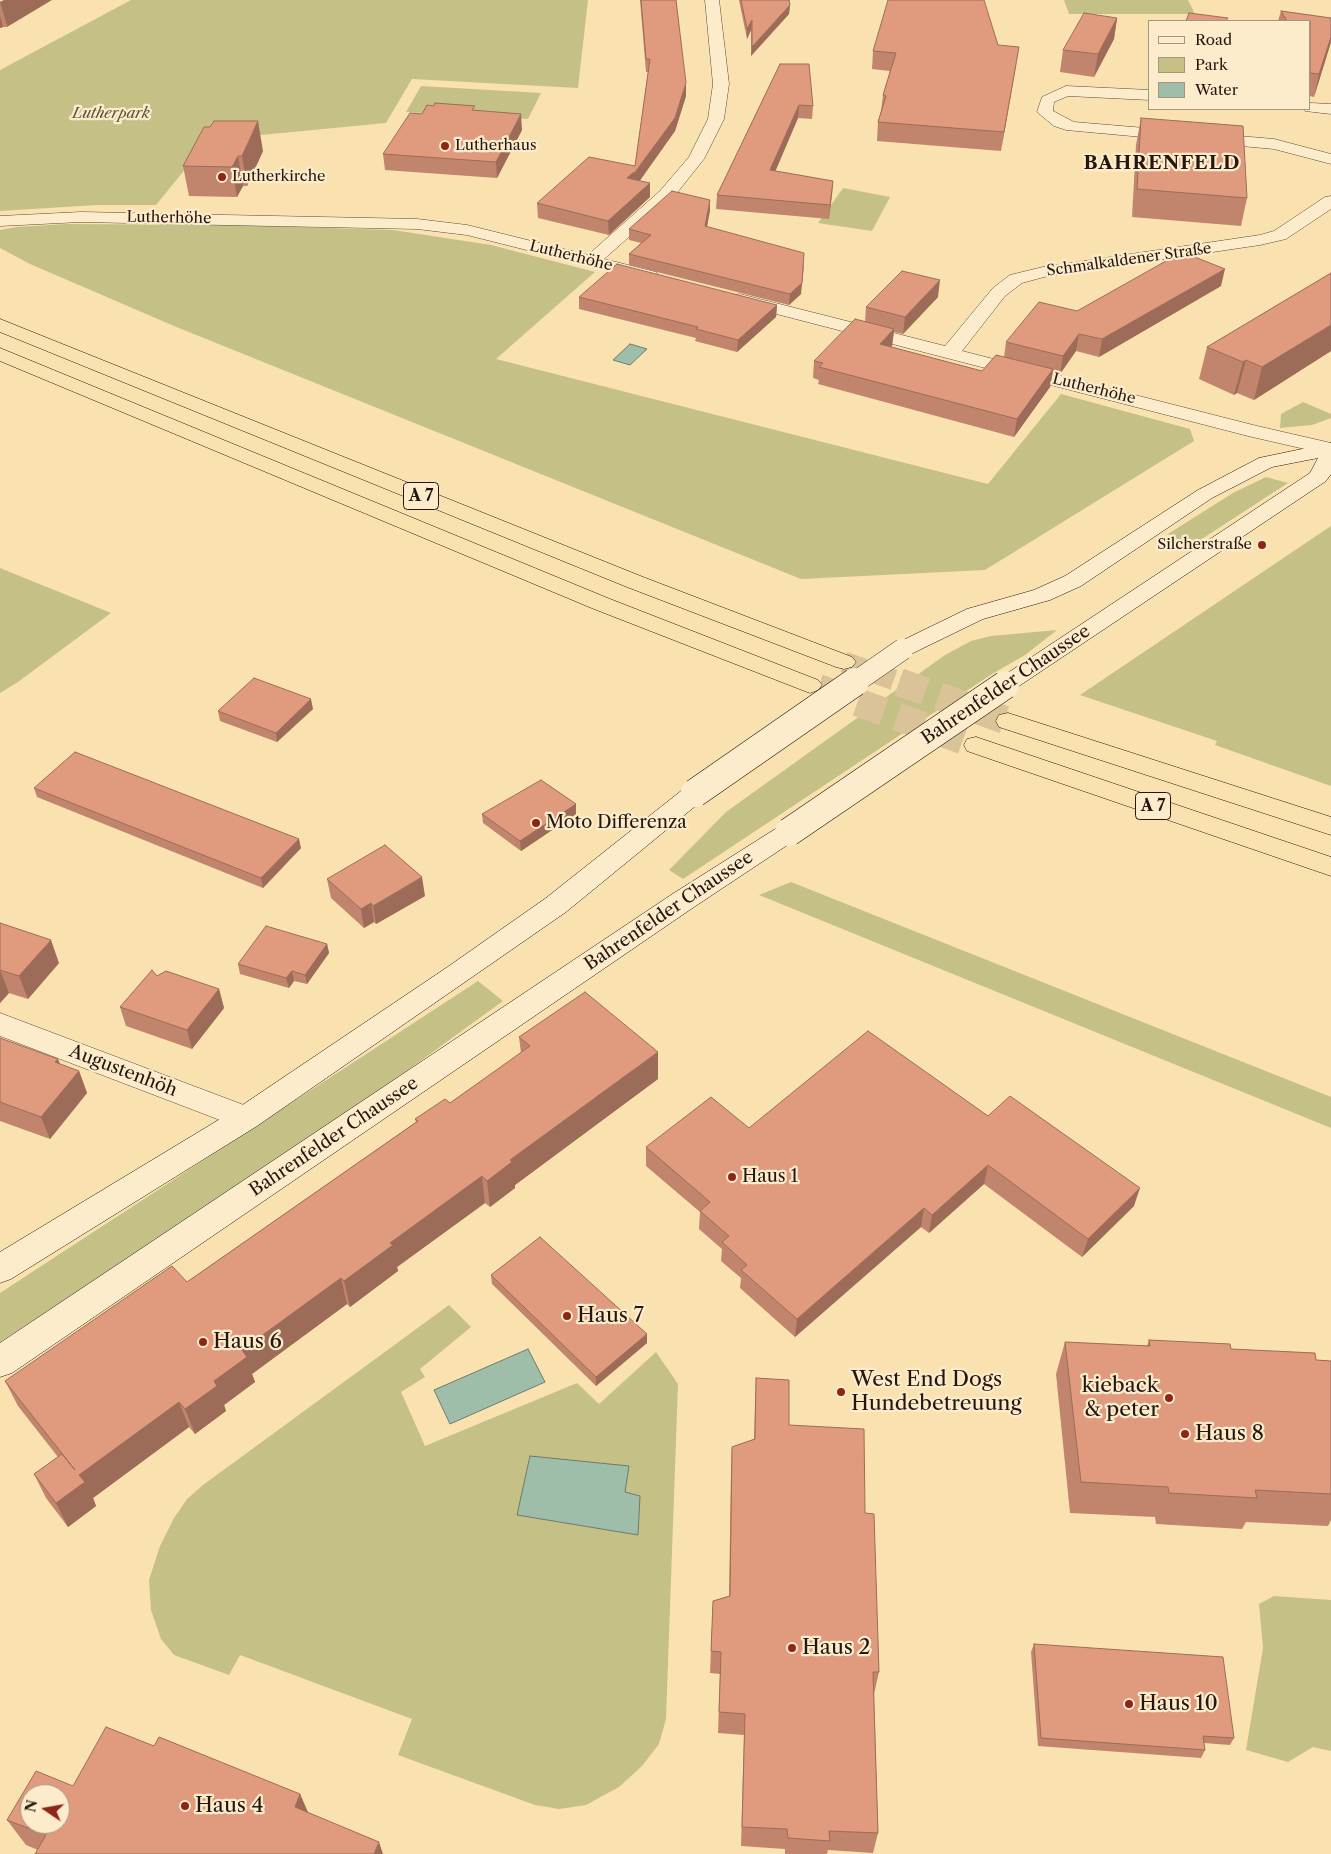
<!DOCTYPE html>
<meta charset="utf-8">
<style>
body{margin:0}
#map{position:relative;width:1331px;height:1854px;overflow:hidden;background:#fae2b0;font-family:"Libre Caslon Text",serif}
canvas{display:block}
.legend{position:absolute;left:1148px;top:20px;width:162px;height:90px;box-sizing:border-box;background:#fceccc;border:1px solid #a69680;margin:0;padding:6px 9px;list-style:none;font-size:15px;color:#25160f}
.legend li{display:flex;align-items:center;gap:10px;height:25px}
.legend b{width:25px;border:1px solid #a69680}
.north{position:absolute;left:20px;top:1784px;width:50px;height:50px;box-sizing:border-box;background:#fceccc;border:1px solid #a69680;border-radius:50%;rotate:282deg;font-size:14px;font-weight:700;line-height:20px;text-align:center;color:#25160f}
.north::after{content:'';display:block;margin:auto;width:18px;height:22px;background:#8f2418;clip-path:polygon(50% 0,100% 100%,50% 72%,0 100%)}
</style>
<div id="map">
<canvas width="1331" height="1854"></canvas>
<ul class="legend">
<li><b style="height:6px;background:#fceccc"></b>Road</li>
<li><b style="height:14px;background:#c5c186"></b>Park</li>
<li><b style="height:14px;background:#9ebea9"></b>Water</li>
</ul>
<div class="north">N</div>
</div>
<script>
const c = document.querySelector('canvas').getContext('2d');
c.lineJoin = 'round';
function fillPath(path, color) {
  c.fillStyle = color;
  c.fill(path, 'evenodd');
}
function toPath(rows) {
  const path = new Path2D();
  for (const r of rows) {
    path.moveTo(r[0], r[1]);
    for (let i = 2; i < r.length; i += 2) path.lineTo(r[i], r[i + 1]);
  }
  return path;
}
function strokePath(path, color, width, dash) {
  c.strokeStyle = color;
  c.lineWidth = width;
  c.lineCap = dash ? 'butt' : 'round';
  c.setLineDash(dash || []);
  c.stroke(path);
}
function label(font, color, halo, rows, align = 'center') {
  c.font = font + ' "Libre Caslon Text",serif';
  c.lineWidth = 4.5;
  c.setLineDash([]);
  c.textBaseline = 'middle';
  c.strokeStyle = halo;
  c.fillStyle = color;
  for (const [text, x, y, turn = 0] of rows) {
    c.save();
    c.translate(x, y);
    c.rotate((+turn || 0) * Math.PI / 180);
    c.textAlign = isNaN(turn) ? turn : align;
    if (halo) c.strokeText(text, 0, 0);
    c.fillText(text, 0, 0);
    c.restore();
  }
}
const green = toPath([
 [131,0,588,0,578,88,412,79,386,123,209,140,156,205,97,205,0,211,0,70],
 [1064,0,1188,0,1195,14,1069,14],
 [421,86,541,93,528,119,406,112],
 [843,188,890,197,872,231,818,223],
 [66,224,237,225,393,230,491,245,595,272,496,359,988,484,1061,394,1190,429,1194,441,985,570,801,579,174,326,30,264,0,248,0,230,17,227],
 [1303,402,1331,414,1331,418,1312,425,1280,428,1281,414],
 [1266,477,1288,483,1191,546,1168,534,1233,493],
 [1331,526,1331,786,1215,745,1217,741,1080,695],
 [0,568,111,613,18,682,0,693],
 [1057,630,1025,655,992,674,683,879,669,870,726,812,945,655,971,641,991,636],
 [791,882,1331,1097,1331,1128,759,895],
 [478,981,503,1001,324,1131,0,1342,0,1293],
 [449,1305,471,1327,420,1369,425,1377,401,1392,425,1446,577,1383,599,1404,656,1352,678,1384,666,1719,659,1744,642,1766,619,1787,586,1805,559,1809,535,1805,398,1755,412,1719,240,1655,229,1675,174,1655,161,1639,151,1610,149,1580,160,1546,174,1518,187,1499,203,1485],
 [1274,1596,1331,1600,1331,1751,1313,1747,1288,1762,1246,1750,1263,1648,1259,1604]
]);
const water = toPath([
 [630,344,647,349,630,365,613,360,630,344],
 [528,1349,545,1382,450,1424,434,1390,528,1349],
 [530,1456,629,1466,625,1492,640,1496,638,1535,517,1515,530,1456]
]);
const motorwayTunnelFar1 = toPath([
 [844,662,903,683]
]);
const motorwayTunnel = toPath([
 [899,682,1008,721],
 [818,688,976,745]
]);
const minor = toPath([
 [705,0,719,0,729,84,724,119,704,159,672,199,604,259,656,272,659,276,656,280,650,281,467,235,417,229,81,222,0,226,0,216,81,212,417,219,467,225,588,255,660,191,689,157,708,119,713,84,705,0],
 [1066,86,1150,90,1150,100,1068,96,1054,102,1053,111,1074,122,1274,139,1331,154,1331,164,1274,149,1066,130,1054,126,1037,112,1042,97,1066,86],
 [1310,103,1331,104,1331,114,1305,111,1303,109,1310,109,1310,103],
 [1331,196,1331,209,1286,239,1260,245,1044,277,1022,283,1005,296,962,351,1257,426,1331,443,1331,455,1248,436,734,303,731,299,734,295,740,294,945,346,993,288,1010,275,1043,267,1260,235,1274,231,1325,197,1331,196],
 [0,1013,257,1110,261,1118,257,1126,246,1130,0,1036,0,1013]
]);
const secondary = toPath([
 [1331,443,1331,474,1326,481,1013,690,1005,693,997,690,993,685,997,680,1310,473,1318,458,1272,467,1212,498,1081,586,1050,600,983,619,911,654,903,656,895,654,891,649,895,644,967,609,1034,590,1065,576,1198,490,1259,458,1331,443],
 [695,784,704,787,708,793,704,799,566,912,257,1126,11,1279,0,1283,0,1252,235,1110,449,966,546,898,686,787,695,784],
 [789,823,798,826,802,832,798,838,694,907,12,1373,0,1377,0,1343,674,893,780,826,789,823]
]);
const motorway = toPath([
 [0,319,643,577,852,657,856,662,852,667,844,669,836,667,627,587,0,332,0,319],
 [0,348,610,599,818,680,822,685,818,690,810,693,802,690,594,609,0,361,0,348],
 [1008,713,1331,817,1331,835,999,727,996,721,999,715,1008,713],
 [976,737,1331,857,1331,876,967,751,964,745,967,739,976,737]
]);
const secondaryBridgeFar1 = toPath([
 [854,683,903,649]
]);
const secondaryBridge = toPath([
 [695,793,855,682],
 [789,832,1005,685]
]);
const wall = toPath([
 [0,0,7,27,3,27,0,28],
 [640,0,676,0,686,96,675,131,639,181,650,183,650,197,609,235,538,218,537,203,635,166,648,72,646,72],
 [739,0,789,0,790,5,789,14,751,56,751,30,747,39],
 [1281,11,1331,18,1331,42,1314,97,1310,96,1310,21,1278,21],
 [1117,18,1114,39,1094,77,1060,72,1063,50],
 [998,45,1016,65,1001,151,877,141,878,122,881,111,883,95,890,71,872,69,873,51],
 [780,64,813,106,812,119,798,118,775,171,833,181,829,219,716,209,717,195],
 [475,111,522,130,497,178,385,170,383,154,422,114],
 [1141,118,1247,198,1241,226,1132,217,1136,145],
 [210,127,263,151,247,186,243,186,237,197,189,196,183,166],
 [710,210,707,227,801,294,789,305,629,265,629,254,641,243,629,240,629,229],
 [1331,273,1331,351,1254,400,1237,393,1234,395,1199,379,1207,347],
 [1221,286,1099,357,1076,351,1060,374,1053,372,1050,387,1014,437,818,384,819,380,813,378,814,361,865,322,866,307,938,297,903,334,894,332,892,346,891,347,982,371,1004,357,1006,342,1077,311],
 [579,297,777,305,776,317,737,352,695,341,696,338,579,309],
 [313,709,277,742,220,721,218,711],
 [34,788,301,848,263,888,37,797],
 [576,804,576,814,521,851,483,823,482,814],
 [327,879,425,896,376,924,374,922,364,928,331,898],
 [0,923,59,963,28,999,9,993,0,1003],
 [327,944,329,953,307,984,294,981,289,988,240,974,238,964],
 [157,976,219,989,224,1008,192,1049,126,1026,120,1007],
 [519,1037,658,1079,515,1185,515,1188,490,1207,485,1203,397,1267,398,1271,350,1307,347,1304,252,1374,255,1382,224,1405,226,1411,195,1434,189,1427,93,1498,96,1506,68,1527,46,1498,34,1474,58,1457,18,1406,5,1381,187,1282,416,1122,415,1119,450,1103,521,1053],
 [0,1038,60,1064,79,1071,87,1093,50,1139,0,1121],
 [988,1116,1134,1206,1082,1257,984,1184,929,1233,921,1227,795,1337,740,1288,741,1278,721,1261,722,1249,699,1229,700,1212,646,1166,646,1147,749,1128],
 [491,1275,647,1334,647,1343,596,1386,492,1284],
 [1149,1340,1231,1349,1316,1360,1331,1361,1331,1520,1328,1526,1246,1522,1242,1529,1156,1524,1155,1517,1070,1513,1056,1374,1065,1342,1147,1346],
 [756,1378,789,1425,865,1513,879,1672,874,1694,878,1833,873,1853,828,1850,827,1854,785,1854,785,1849,741,1846,744,1735,718,1733,720,1674,710,1673,713,1601,729,1596,731,1471,732,1447,754,1439,755,1404],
 [1034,1644,1234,1738,1230,1745,1204,1743,1205,1750,1201,1758,1038,1746,1031,1652],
 [154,1746,300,1794,308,1812,38,1850,26,1845,7,1820]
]);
const shadedWall = toPath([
 [4,0,52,0,7,27,0,2],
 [790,5,789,14,751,56,752,47],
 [0,16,3,27,0,28],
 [1117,18,1114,39,1094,77,1098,54],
 [752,20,751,30,747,39,747,29],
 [1331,37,1331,42,1314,97,1319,74],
 [1019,47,1016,65,1001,151,1004,132],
 [686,83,686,96,675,131,634,189,627,178],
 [799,105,798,118,770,184,770,170],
 [521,114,522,130,497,178,496,162],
 [258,121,263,151,247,186,242,156],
 [238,156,243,186,237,197,232,167],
 [833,181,832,195,829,219,830,205],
 [650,183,650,197,609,235,608,221],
 [710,200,710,210,705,237,705,226],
 [804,264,801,294,789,305,790,294],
 [1225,269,1221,286,1099,357,1102,339],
 [940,280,938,297,903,334,905,317],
 [777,305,776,317,737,352,738,340],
 [1331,325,1331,351,1254,400,1262,367],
 [894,329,892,346,878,362,880,344],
 [1079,334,1076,351,1060,374,1063,356],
 [1246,360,1237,393,1234,395,1243,362],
 [1053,369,1050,387,1014,437,1017,419],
 [311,699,313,709,277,742,276,733],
 [576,804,576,814,521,851,520,841],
 [299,839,301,848,263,888,261,878],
 [422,877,425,896,376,924,373,906],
 [371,903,374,922,364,928,361,909],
 [51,940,59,963,28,999,19,976],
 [327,944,329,953,307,984,305,975],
 [0,970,9,993,0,1003],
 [292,971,294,981,289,988,286,978],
 [219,989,224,1008,192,1049,187,1030],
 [658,1052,658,1079,515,1185,515,1188,490,1207,487,1181,510,1160],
 [58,1059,67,1081,55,1062],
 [79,1071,87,1093,50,1139,41,1117],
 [988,1165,984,1184,929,1233,932,1215],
 [482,1176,485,1203,397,1267,398,1271,350,1307,344,1281,390,1243],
 [1140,1188,1134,1206,1082,1257,1088,1239],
 [924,1208,921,1227,795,1337,797,1319],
 [341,1278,347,1304,252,1374,255,1382,224,1405,226,1411,195,1434,185,1409,214,1381,242,1350],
 [647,1334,647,1343,596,1386,596,1377],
 [179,1402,189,1427,93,1498,96,1506,68,1527,56,1503,79,1475],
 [300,1794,311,1820,295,1807],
 [379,1842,383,1854,374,1854]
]);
const building = toPath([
 [641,0,676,0,686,83,675,118,633,175,634,172,627,178,650,183,608,221,537,203,589,157,635,166,650,59,646,59,641,0],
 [741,0,789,0,790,5,752,47,752,20,747,29,741,0],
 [888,0,984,0,998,45,1019,47,1004,132,878,122,886,96,883,95,896,53,873,51,888,0],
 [1281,11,1331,18,1331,37,1319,74,1310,73,1310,21,1287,21,1281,11],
 [1084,13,1117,18,1098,54,1063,50,1084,13],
 [1189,13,1228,18,1226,21,1186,21,1189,13],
 [780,64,809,64,813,106,799,105,770,170,833,181,830,205,717,195,780,64],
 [435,103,475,106,472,110,521,114,496,162,383,154,410,113,422,114,427,105,434,106,435,103],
 [1141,118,1243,126,1247,198,1137,189,1141,118],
 [214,121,258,121,242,156,238,156,232,167,183,166,204,127,210,127,214,121],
 [672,191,710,200,705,226,804,253,802,283,790,294,629,254,651,235,629,229,672,191],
 [1182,252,1225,269,1102,339,1079,334,1063,356,1006,342,1039,302,1077,311,1182,252],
 [617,264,777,305,738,340,696,329,698,327,579,297,617,264],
 [902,271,940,280,905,317,866,307,902,271],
 [1331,273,1331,325,1262,367,1246,360,1243,362,1207,347,1331,273],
 [855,319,894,329,880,344,982,371,996,355,1053,369,1017,419,819,367,823,363,814,361,855,319],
 [254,678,311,699,276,733,218,711,254,678],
 [75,752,299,839,261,878,34,788,75,752],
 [541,780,576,804,520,841,482,814,541,780],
 [385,845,422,877,373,906,371,903,361,909,327,879,385,845],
 [0,923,51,940,19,976,0,970,0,923],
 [266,926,327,944,305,975,292,971,286,978,238,964,266,926],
 [152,970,157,976,166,971,219,989,187,1030,120,1007,152,970],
 [585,992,658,1052,510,1160,512,1162,487,1181,482,1176,390,1243,393,1245,344,1281,341,1278,242,1350,247,1357,214,1381,217,1386,185,1409,179,1402,79,1475,85,1482,56,1503,34,1474,62,1454,75,1470,5,1381,172,1266,187,1282,418,1121,415,1119,445,1099,450,1103,530,1046,519,1037,585,992],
 [868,1031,988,1116,1010,1096,1140,1188,1088,1239,988,1165,932,1215,924,1208,797,1319,741,1270,747,1265,722,1242,729,1236,700,1211,710,1202,646,1147,711,1097,749,1128,868,1031],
 [0,1038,58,1059,55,1062,79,1071,41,1117,0,1102,0,1038],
 [540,1237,647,1334,596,1377,491,1275,540,1237],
 [1149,1340,1230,1344,1231,1349,1315,1353,1316,1360,1331,1361,1331,1494,1255,1490,1257,1498,1169,1493,1168,1487,1081,1482,1065,1342,1150,1346,1149,1340],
 [756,1378,789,1380,789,1425,864,1429,865,1513,874,1514,879,1672,873,1672,878,1833,829,1831,830,1841,788,1838,787,1829,742,1827,745,1714,719,1712,721,1652,711,1651,713,1601,730,1596,732,1447,755,1439,756,1378],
 [1034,1644,1223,1657,1234,1738,1203,1736,1205,1750,1041,1738,1034,1644],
 [106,1727,154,1746,159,1737,300,1794,295,1807,379,1842,374,1854,35,1854,46,1835,7,1820,36,1771,73,1786,106,1727],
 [30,1794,60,1794,60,1824,30,1824,30,1794]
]);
const markers = [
 [445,146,5,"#8f2418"],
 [222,177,5,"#8f2418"],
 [1262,545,5,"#8f2418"],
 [536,823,5,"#8f2418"],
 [732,1177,5,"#8f2418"],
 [567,1316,5,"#8f2418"],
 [203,1342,5,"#8f2418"],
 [841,1392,5,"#8f2418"],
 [1169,1398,5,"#8f2418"],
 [1185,1434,5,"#8f2418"],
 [792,1648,5,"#8f2418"],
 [1129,1704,5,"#8f2418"],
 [185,1806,5,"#8f2418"]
];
const farParknames = [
 ["Lutherpark",111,114]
];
const farPoinames = [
 ["Lutherhaus",455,146],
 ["Lutherkirche",232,177],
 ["Silcherstraße",1252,545,"right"]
];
const farStreetnames = [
 ["Lutherhöhe",169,218,1],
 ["Lutherhöhe",571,256,14],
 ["Schmalkaldener Straße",1129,260,-8],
 ["Lutherhöhe",1094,389,14]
];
const shields = [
 [421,496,35],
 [1153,806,35]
];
const shieldNames = [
 ["A 7",421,496],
 ["A 7",1153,806]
];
const streetNames = [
 ["Bahrenfelder Chaussee",1006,685,-34],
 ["Bahrenfelder Chaussee",669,911,-34],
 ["Augustenhöh",123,1071,21],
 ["Bahrenfelder Chaussee",334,1137,-34]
];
const poiNames = [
 ["Moto Differenza",546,823],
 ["Haus 1",742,1177]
];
const farDistrictnames = [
 ["BAHRENFELD",1162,164]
];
const nearPoinames = [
 ["Haus 7",577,1316],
 ["Haus 6",213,1342],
 ["West End Dogs",851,1380],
 ["Hundebetreuung",851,1404],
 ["kieback",1159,1386,"right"],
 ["& peter",1159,1410,"right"],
 ["Haus 8",1195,1434],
 ["Haus 2",802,1648],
 ["Haus 10",1139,1704],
 ["Haus 4",195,1806]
];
fillPath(green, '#c5c186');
fillPath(water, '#9ebea9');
strokePath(water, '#6e7b6b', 1);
strokePath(motorwayTunnelFar1, '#dac398', 21, [21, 11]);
strokePath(motorwayTunnel, '#dac398', 28, [28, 14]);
strokePath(minor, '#5a4937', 1);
strokePath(secondary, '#25160f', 1);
strokePath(motorway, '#25160f', 1);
fillPath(minor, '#fceccc');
fillPath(secondary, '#fceccc');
fillPath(motorway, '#fae2b0');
strokePath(secondaryBridgeFar1, '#25160f', 22, []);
strokePath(secondaryBridge, '#25160f', 29, []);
strokePath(secondaryBridgeFar1, '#fceccc', 21);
strokePath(secondaryBridge, '#fceccc', 28);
fillPath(wall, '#c1846c');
fillPath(shadedWall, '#9d6c58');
fillPath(building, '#e09a7e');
strokePath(building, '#9d6c58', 1);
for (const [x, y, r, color] of markers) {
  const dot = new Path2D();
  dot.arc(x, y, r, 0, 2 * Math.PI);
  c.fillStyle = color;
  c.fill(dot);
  strokePath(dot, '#fceccc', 2);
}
label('italic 15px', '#5d5239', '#fceccc', farParknames);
label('15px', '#25160f', '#fceccc', farPoinames, 'left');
label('15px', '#25160f', '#fceccc', farStreetnames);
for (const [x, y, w] of shields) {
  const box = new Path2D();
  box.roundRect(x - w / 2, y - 13.5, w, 27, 4);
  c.fillStyle = '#fceccc';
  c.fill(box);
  strokePath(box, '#25160f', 1);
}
label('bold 16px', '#25160f', null, shieldNames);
label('18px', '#25160f', '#fceccc', streetNames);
label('18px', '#25160f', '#fceccc', poiNames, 'left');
c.letterSpacing = '1px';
label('bold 19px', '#25160f', '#fceccc', farDistrictnames);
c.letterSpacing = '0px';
label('21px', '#25160f', '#fceccc', nearPoinames, 'left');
</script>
